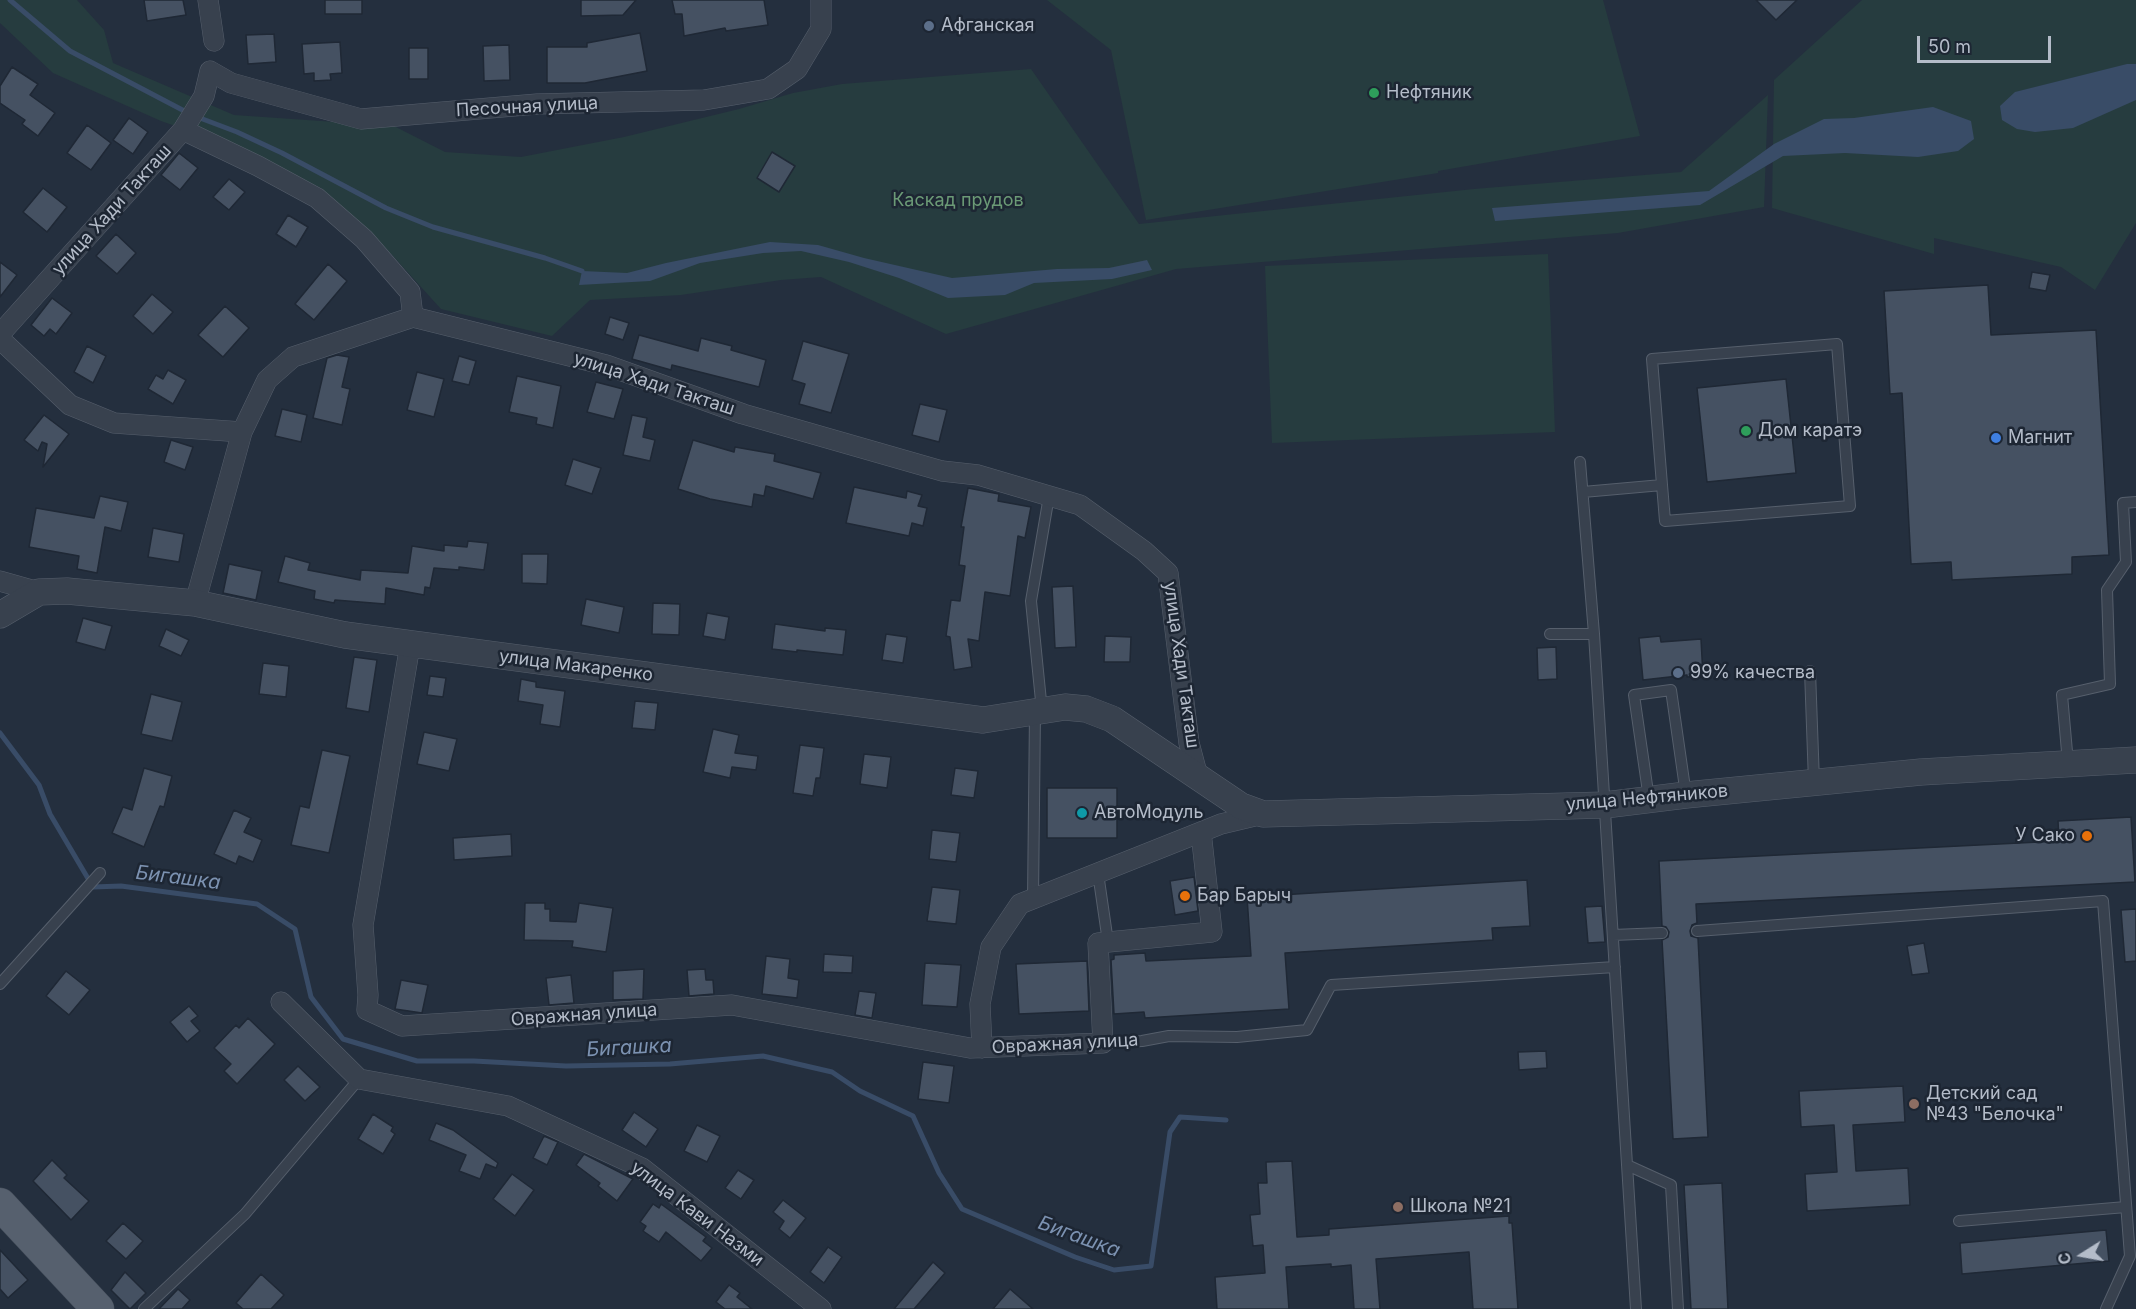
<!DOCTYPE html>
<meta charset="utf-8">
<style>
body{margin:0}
#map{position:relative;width:2136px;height:1309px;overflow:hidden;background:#242f3e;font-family:Inter,sans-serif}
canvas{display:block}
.north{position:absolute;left:2052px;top:1225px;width:60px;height:60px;-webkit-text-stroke:4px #1d2633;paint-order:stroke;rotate:259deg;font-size:16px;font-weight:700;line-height:24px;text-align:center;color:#b4bcc9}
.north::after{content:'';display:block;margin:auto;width:21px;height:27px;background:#b4bcc9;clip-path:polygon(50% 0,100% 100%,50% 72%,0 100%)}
.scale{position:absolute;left:1917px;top:36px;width:134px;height:27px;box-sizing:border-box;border:3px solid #b4bcc9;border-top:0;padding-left:8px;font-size:18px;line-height:21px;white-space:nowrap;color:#b4bcc9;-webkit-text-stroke:4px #1d2633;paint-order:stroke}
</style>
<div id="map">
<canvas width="2136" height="1309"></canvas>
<div class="north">С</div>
<div class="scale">50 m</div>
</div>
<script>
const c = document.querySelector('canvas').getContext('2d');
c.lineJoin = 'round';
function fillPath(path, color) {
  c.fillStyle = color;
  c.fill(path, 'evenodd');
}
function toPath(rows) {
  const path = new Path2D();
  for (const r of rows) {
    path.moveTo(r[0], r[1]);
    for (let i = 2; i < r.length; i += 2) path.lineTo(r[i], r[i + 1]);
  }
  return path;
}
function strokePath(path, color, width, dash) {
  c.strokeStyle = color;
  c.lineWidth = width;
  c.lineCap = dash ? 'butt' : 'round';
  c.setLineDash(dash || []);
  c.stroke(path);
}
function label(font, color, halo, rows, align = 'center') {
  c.font = font + ' Inter,sans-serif';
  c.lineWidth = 5;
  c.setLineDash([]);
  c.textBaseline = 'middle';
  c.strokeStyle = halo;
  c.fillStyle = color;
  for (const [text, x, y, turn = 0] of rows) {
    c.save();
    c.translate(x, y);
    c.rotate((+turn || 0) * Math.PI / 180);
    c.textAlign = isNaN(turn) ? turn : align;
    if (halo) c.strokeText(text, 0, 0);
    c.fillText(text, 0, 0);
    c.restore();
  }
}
const green = toPath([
 [0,0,77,0,104,30,113,63,234,115,394,126,445,152,521,157,624,137,739,109,793,93,842,84,1031,69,1139,224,1474,189,1681,172,1768,95,1764,207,1618,233,1176,269,946,334,821,277,781,280,681,295,590,300,552,336,441,309,392,255,321,188,227,144,161,121,53,73,0,23],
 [1047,0,1603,0,1640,136,1438,171,1438,173,1146,220,1111,50],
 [1862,0,2136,0,2136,223,2095,290,2061,267,1934,238,1934,254,1772,208,1774,80],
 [1548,254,1555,432,1272,443,1265,266]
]);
const water = toPath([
 [2127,64,2136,64,2136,100,2073,128,2035,132,2017,129,2002,120,2000,106,2015,92],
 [1933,107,1971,121,1974,139,1958,151,1918,157,1845,153,1783,156,1700,205,1495,221,1492,208,1709,191,1774,144,1824,119,1854,118],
 [770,242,818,245,864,258,952,278,1057,269,1109,268,1147,260,1152,270,1112,279,1034,283,1005,295,948,298,899,278,849,262,801,251,763,253,700,263,650,281,579,285,582,271,627,273,666,263]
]);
const stream = toPath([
 [10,0,70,51,192,115,237,132,282,153,386,208,433,227,545,258,582,271],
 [0,733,39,785,50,814,93,887,121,886,257,904,295,929,311,997,343,1039,417,1061,474,1061,566,1066,670,1064,763,1056,832,1072,860,1091,913,1116,939,1173,962,1209,1075,1257,1114,1270,1151,1266,1170,1132,1180,1117,1226,1120]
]);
const building = toPath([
 [144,0,183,0,186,15,147,21,144,0],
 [325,0,362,0,362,14,325,14,325,0],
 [581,0,636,0,623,15,581,16,581,0],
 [672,0,764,0,768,25,726,31,725,28,684,36,682,14,675,14,672,0],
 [1756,0,1797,0,1776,20,1756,0],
 [640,33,647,71,585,83,547,83,547,47,587,47,587,43,640,33],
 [274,34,276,62,248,64,246,35,274,34],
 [340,42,342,73,330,74,331,80,314,81,314,73,304,74,302,44,340,42],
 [509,45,510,80,484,81,483,46,509,45],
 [409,48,428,48,428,79,409,79,409,48],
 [12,67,38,84,30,95,55,113,38,136,22,124,25,120,0,103,0,86,12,67],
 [129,118,148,132,133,154,113,140,129,118],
 [87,125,111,143,91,170,67,153,87,125],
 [772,152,795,166,779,192,757,178,772,152],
 [179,153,198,168,180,190,161,175,179,153],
 [229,179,245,192,229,210,213,197,229,179],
 [43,188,67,207,47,232,23,212,43,188],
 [288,215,308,227,296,247,276,234,288,215],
 [116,234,136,253,117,274,96,256,116,234],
 [0,262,17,275,0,297,0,262],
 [328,264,347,281,314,320,295,304,328,264],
 [2032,272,2050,275,2046,291,2029,288,2032,272],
 [1988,285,1991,335,2096,330,2109,555,2072,557,2072,574,1952,580,1951,562,1911,564,1902,393,1890,394,1884,291,1988,285],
 [152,294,173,312,153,334,133,316,152,294],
 [52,298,72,313,56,334,50,329,44,336,31,325,52,298],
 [225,306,249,328,223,357,198,335,225,306],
 [610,317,629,323,623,340,605,334,610,317],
 [639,335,698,351,701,338,732,346,731,350,766,360,759,387,672,365,671,370,632,359,639,335],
 [803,341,849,354,831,413,799,404,805,384,792,380,803,341],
 [87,346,106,356,93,383,74,372,87,346],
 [337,355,349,357,342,387,350,389,342,425,313,418,327,358,337,355],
 [459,356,476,361,469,385,452,381,459,356],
 [168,370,186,380,173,404,148,389,156,375,163,379,168,370],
 [417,372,444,379,434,417,407,410,417,372],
 [517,376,561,386,553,428,536,424,537,418,509,412,517,376],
 [1786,379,1796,473,1707,482,1697,388,1786,379],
 [596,382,623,389,614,419,587,412,596,382],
 [920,404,947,410,939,442,912,435,920,404],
 [282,409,307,415,301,442,275,436,282,409],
 [44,415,69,434,43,467,47,444,42,442,38,451,24,440,44,415],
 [632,415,647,418,643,437,655,440,650,461,623,455,632,415],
 [171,440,193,447,185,470,164,462,171,440],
 [693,440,734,452,735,447,775,454,774,461,821,473,813,499,766,486,764,496,754,494,752,507,710,499,678,489,693,440],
 [573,459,601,468,592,494,565,485,573,459],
 [854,487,906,498,907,491,922,495,918,506,927,508,923,526,912,523,909,536,846,523,854,487],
 [968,488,999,494,998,501,1031,507,1025,538,1018,536,1010,596,985,592,979,641,968,639,972,667,954,670,950,637,946,636,951,600,960,601,965,566,959,565,964,527,961,527,968,488],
 [100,496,128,502,121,531,105,527,97,573,77,569,79,556,29,547,36,508,94,518,100,496],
 [153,528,184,534,179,562,148,557,153,528],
 [468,541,488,543,484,570,459,567,459,570,434,568,430,588,425,587,424,595,386,588,385,604,335,600,334,603,314,599,315,591,278,582,285,556,310,563,308,570,360,580,361,570,408,573,412,546,444,551,444,545,467,547,468,541],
 [522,554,548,554,547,584,522,583,522,554],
 [229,564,262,571,256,600,223,593,229,564],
 [1073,586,1076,647,1055,648,1052,587,1073,586],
 [586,599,624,607,619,633,581,625,586,599],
 [653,603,680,604,679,635,652,634,653,603],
 [707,613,729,617,725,640,703,636,707,613],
 [83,618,112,626,105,650,76,642,83,618],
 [775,624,825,631,825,628,846,630,843,655,797,650,797,652,772,649,775,624],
 [166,629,189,640,181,656,159,646,166,629],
 [886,634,907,637,903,663,882,660,886,634],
 [1105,636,1131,637,1130,662,1104,662,1105,636],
 [1660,636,1661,642,1701,639,1703,676,1687,677,1687,675,1643,680,1639,638,1660,636],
 [1556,647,1557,679,1538,680,1537,648,1556,647],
 [354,657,377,660,369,712,346,708,354,657],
 [263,663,289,666,286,697,259,694,263,663],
 [430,676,446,678,443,697,427,695,430,676],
 [521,679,536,682,536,687,565,691,560,727,540,724,543,705,518,701,521,679],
 [151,694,182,702,172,741,141,734,151,694],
 [635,701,658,703,655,730,632,728,635,701],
 [713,729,739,735,735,753,758,756,756,770,732,767,730,778,703,772,713,729],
 [424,732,457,739,449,771,417,764,424,732],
 [800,745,824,748,820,778,816,778,813,796,793,793,800,745],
 [322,750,350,756,329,853,291,845,300,806,309,808,322,750],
 [864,754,891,757,887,788,860,784,864,754],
 [144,768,172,776,164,807,160,806,144,847,112,833,123,807,132,810,144,768],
 [955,768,978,771,974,798,951,795,955,768],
 [1047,788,1117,788,1117,838,1047,838,1047,788],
 [234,810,251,818,244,832,262,840,253,862,239,856,236,864,214,854,234,810],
 [2131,817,2135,882,1696,904,1697,923,1692,925,1690,931,1691,936,1698,938,1708,1137,1673,1139,1662,940,1668,937,1669,932,1666,927,1662,926,1659,861,2059,841,2058,821,2131,817],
 [932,830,960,833,956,862,929,859,932,830],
 [511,834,512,856,454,860,453,838,511,834],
 [1194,877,1198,911,1175,915,1170,881,1194,877],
 [1527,880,1530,926,1492,928,1493,940,1285,953,1289,1009,1145,1018,1144,1012,1114,1014,1111,960,1114,959,1114,955,1145,953,1146,961,1251,956,1247,897,1527,880],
 [932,887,960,890,956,924,927,921,932,887],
 [525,903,545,903,545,909,550,909,550,921,576,922,579,903,613,908,606,952,572,947,573,941,524,940,525,903],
 [1602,906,1605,942,1588,943,1585,907,1602,906],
 [2136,909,2136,961,2125,962,2121,910,2136,909],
 [1924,943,1929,973,1912,975,1907,946,1924,943],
 [824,954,853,956,852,973,823,972,824,954],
 [766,956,790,959,788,978,799,980,797,998,762,994,766,956],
 [1087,961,1089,1011,1019,1014,1016,964,1087,961],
 [925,963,961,965,957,1007,922,1005,925,963],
 [644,969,643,999,613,1000,613,971,644,969],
 [705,969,706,980,713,980,714,994,689,996,687,970,705,969],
 [66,971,90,990,69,1015,46,996,66,971],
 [571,975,574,1003,549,1005,546,978,571,975],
 [401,980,428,985,422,1013,395,1009,401,980],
 [859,991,876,993,872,1018,855,1015,859,991],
 [189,1006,198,1016,191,1021,200,1031,187,1042,170,1022,189,1006],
 [248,1018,275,1044,237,1084,224,1071,231,1064,214,1048,236,1025,239,1028,248,1018],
 [1546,1051,1547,1068,1519,1070,1518,1052,1546,1051],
 [923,1062,954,1066,949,1103,918,1099,923,1062],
 [298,1066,320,1087,305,1101,284,1080,298,1066],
 [1903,1086,1905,1122,1853,1125,1856,1171,1908,1168,1910,1205,1807,1211,1805,1174,1837,1172,1834,1125,1801,1127,1799,1091,1903,1086],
 [634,1112,658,1129,646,1147,622,1130,634,1112],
 [373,1114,393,1127,391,1131,395,1134,383,1154,358,1139,373,1114],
 [436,1123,453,1130,498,1163,496,1168,486,1164,480,1179,459,1171,466,1155,429,1140,436,1123],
 [697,1125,720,1136,707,1162,684,1151,697,1125],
 [544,1136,558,1142,547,1165,533,1158,544,1136],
 [584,1154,633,1179,617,1201,598,1186,600,1183,576,1165,584,1154],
 [52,1160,67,1175,64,1178,89,1201,71,1220,33,1181,52,1160],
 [1292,1161,1297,1237,1329,1235,1329,1229,1509,1216,1509,1223,1512,1223,1518,1309,1473,1309,1469,1252,1376,1259,1380,1309,1354,1309,1351,1265,1331,1267,1331,1264,1286,1267,1289,1309,1217,1309,1215,1277,1265,1273,1263,1245,1253,1246,1250,1215,1260,1214,1258,1183,1267,1183,1266,1162,1292,1161],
 [738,1170,754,1180,741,1199,725,1188,738,1170],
 [512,1174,534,1190,515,1216,493,1199,512,1174],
 [1722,1183,1728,1309,1691,1309,1684,1185,1722,1183],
 [783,1200,806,1218,790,1238,779,1229,784,1221,773,1212,783,1200],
 [653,1204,659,1208,661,1204,706,1237,703,1241,712,1248,701,1261,666,1232,659,1242,643,1231,646,1226,640,1222,653,1204],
 [123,1223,143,1241,126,1259,106,1241,123,1223],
 [2106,1230,2109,1261,1962,1274,1960,1243,2106,1230],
 [828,1247,842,1257,824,1283,810,1272,828,1247],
 [0,1250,28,1280,8,1298,0,1289,0,1250],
 [933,1262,945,1273,914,1309,894,1309,933,1262],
 [125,1272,146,1293,130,1309,111,1290,125,1272],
 [261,1274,284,1295,271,1309,243,1309,236,1303,261,1274],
 [729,1285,740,1293,737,1297,752,1309,725,1309,716,1302,729,1285],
 [178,1289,190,1300,182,1309,159,1309,178,1289],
 [1010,1289,1033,1309,993,1309,1010,1289]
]);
const service = toPath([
 [1580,462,1594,634,1636,1309],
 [1583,492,1662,485,1665,521,1850,506,1837,344,1652,359,1662,485],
 [1550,634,1594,634],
 [1810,671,1814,782],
 [1042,711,1031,601,1049,496],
 [2068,763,2062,695,2110,684,2107,590,2126,562,2123,503,2136,502],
 [1649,799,1634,695,1671,690,1686,795],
 [1098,873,1108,942],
 [1033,899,1035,712],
 [1697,931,2103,901,2130,1256,2106,1309],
 [1613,935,1662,933],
 [0,984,100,873],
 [1103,1043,1142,1041,1169,1036,1237,1037,1307,1030,1331,985,1615,967],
 [1627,1165,1671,1185,1678,1309],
 [1959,1221,2126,1207],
 [144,1309,245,1214,359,1079]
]);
const minor = toPath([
 [208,0,214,41],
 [183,130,204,96,210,71,231,83,361,119,537,104,704,100,768,89,797,69,821,29,821,0],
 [0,334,183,130,258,166,317,198,364,239,410,292,413,317,606,365,743,414,942,471,978,475,1080,505,1144,551,1168,573,1189,743,1198,777],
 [0,339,70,405,114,423,242,432],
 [0,581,39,592],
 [195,603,242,432,267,380,293,357,413,317],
 [410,645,363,925,368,995,367,1010,402,1026,732,1005,970,1048,1103,1043,1098,943,1212,932,1201,832],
 [281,1002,359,1079,508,1106,642,1168,821,1309],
 [982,1048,980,1004,991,947,1020,904,1221,824,1263,814]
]);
const tertiary = toPath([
 [0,615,39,592,67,591,195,603,345,635,983,720,1065,707,1086,709,1112,719,1241,806,1263,814,1605,805,1686,795,1921,772,2136,760]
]);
const primary = toPath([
 [0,1204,98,1309]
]);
const markers = [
 [929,26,6,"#5c6f8a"],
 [1374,93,6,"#2e9e5b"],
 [1746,431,6,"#2e9e5b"],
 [1996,438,6,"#3f7fe0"],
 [1678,673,6,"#5c6f8a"],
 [1082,813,6,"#0f9aa8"],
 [2087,836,6,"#e8710a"],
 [1185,896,6,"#e8710a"],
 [1914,1104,6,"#8d6e63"],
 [1398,1207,6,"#8d6e63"]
];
const poiNames = [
 ["Афганская",941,26],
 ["Нефтяник",1386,93],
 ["Дом каратэ",1758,431],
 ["Магнит",2008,438],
 ["99% качества",1690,673],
 ["АвтоМодуль",1094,813],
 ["У Сако",2075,836,"right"],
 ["Бар Барыч",1197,896],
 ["Детский сад",1926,1094],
 ["№43 \"Белочка\"",1926,1115],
 ["Школа №21",1410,1207]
];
const streetNames = [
 ["Песочная улица",527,107,-3],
 ["улица Хади Такташ",112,210,-48],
 ["улица Хади Такташ",654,384,18],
 ["улица Хади Такташ",1181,665,82],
 ["улица Макаренко",576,666,7],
 ["улица Нефтяников",1647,798,-5],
 ["Овражная улица",584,1015,-4],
 ["Овражная улица",1065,1044,-3],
 ["улица Кави Назми",697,1214,37]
];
const parkNames = [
 ["Каскад прудов",958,201]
];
const waterNames = [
 ["Бигашка",178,878,7],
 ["Бигашка",629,1048,-3],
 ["Бигашка",1079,1237,20]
];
fillPath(green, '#263c3f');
fillPath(water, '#394c67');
strokePath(stream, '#394c67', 5);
fillPath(building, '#455162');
strokePath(building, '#1f2835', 1.5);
strokePath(service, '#565f6c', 12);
strokePath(minor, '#565f6c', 21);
strokePath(tertiary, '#565f6c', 27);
strokePath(primary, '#414a57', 33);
strokePath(service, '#38414e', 10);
strokePath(minor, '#38414e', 20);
strokePath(tertiary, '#38414e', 26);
strokePath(primary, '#56606e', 32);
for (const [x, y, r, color] of markers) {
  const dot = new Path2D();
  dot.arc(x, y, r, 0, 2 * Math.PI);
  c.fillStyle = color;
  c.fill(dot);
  strokePath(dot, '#1d2633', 2);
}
label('18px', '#b4bcc9', '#1d2633', poiNames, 'left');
label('18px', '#b4bcc9', '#1d2633', streetNames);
label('18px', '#6b9a76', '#1d2633', parkNames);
label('italic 20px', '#7c92b1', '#1d2633', waterNames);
</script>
